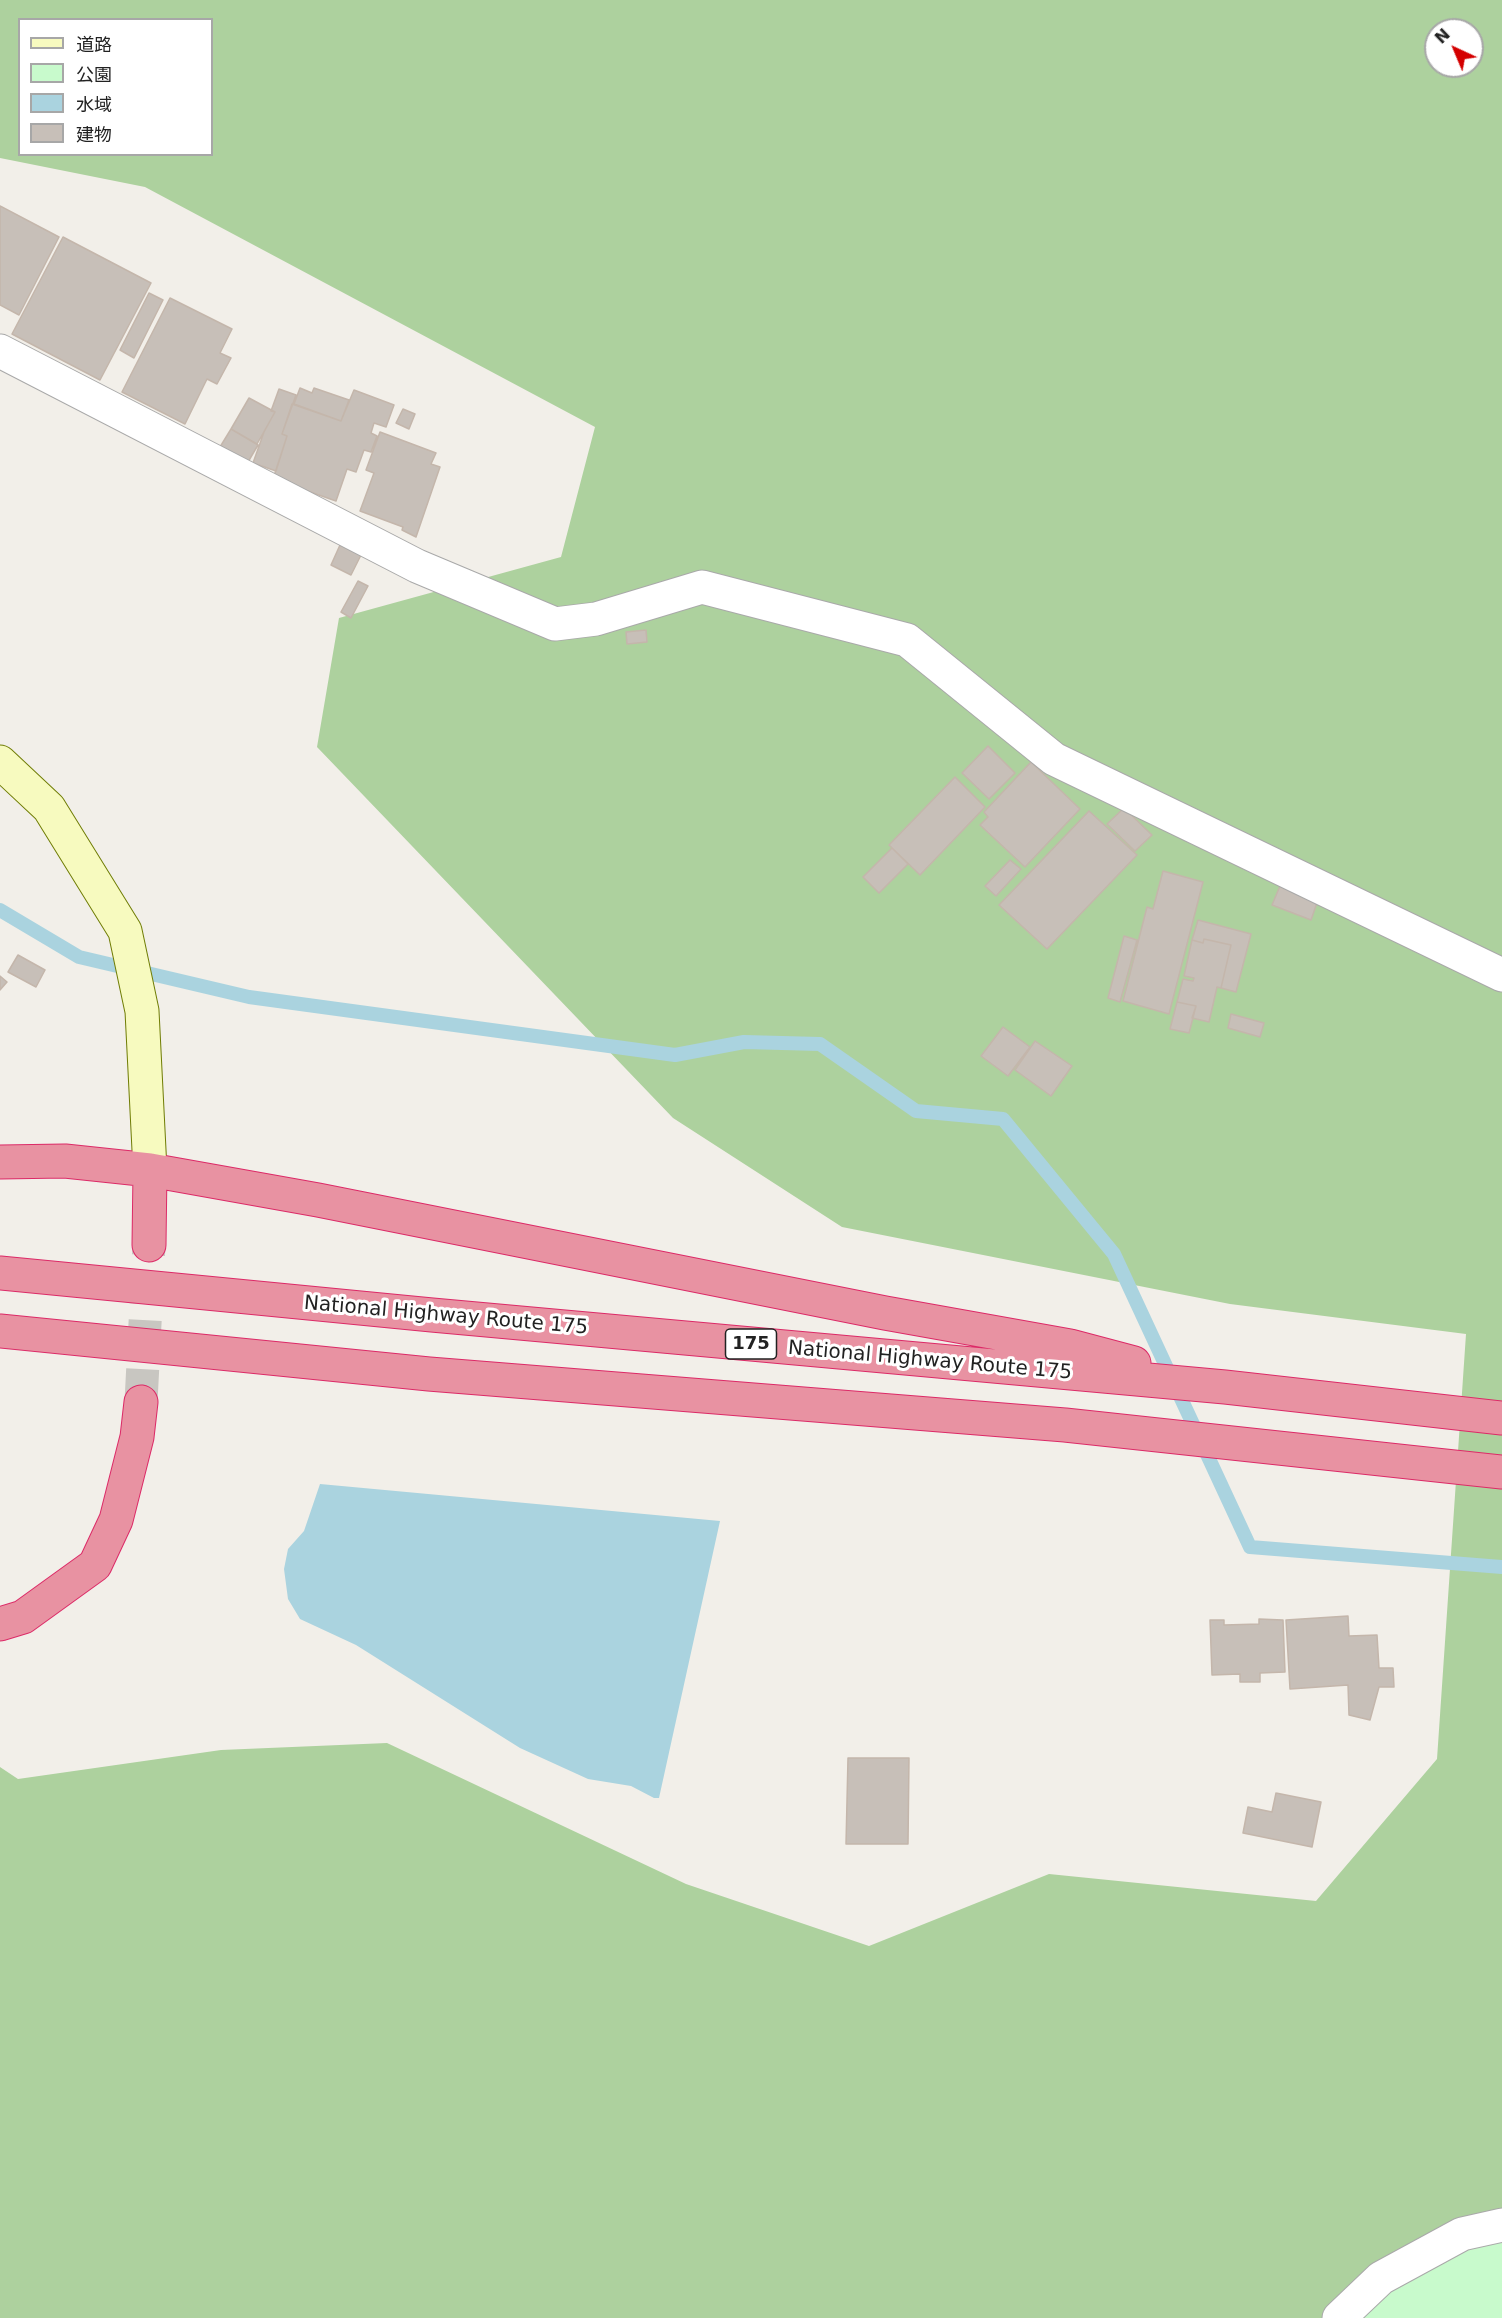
<!DOCTYPE html>
<meta charset="utf-8">
<style>
body{margin:0}
#map{position:relative;width:1502px;height:2318px;overflow:hidden;background:#f2efe9;font-family:"DejaVu Sans","Noto Sans JP",sans-serif}
canvas{display:block}
.legend{position:absolute;left:18px;top:18px;width:195px;height:138px;box-sizing:border-box;background:#fff;border:2px solid #a7a7a7;margin:0;padding:8px 10px;list-style:none;font-size:18px;color:#222}
.legend li{display:flex;align-items:center;gap:12px;height:30px}
.legend b{width:30px;border:2px solid #a7a7a7}
.north{position:absolute;left:1424px;top:18px;width:60px;height:60px;box-sizing:border-box;background:#fff;border:2px solid #a7a7a7;border-radius:50%;rotate:316deg;font-size:16px;font-weight:700;line-height:24px;text-align:center;color:#222}
.north::after{content:'';display:block;margin:auto;width:21px;height:27px;background:#d40000;clip-path:polygon(50% 0,100% 100%,50% 72%,0 100%)}
</style>
<div id="map">
<canvas width="1502" height="2318"></canvas>
<ul class="legend">
<li><b style="height:8px;background:#f7fabf"></b>道路</li>
<li><b style="height:16px;background:#c8facc"></b>公園</li>
<li><b style="height:16px;background:#aad3df"></b>水域</li>
<li><b style="height:16px;background:#c7bfb8"></b>建物</li>
</ul>
<div class="north">N</div>
</div>
<script>
const c = document.querySelector('canvas').getContext('2d');
c.lineJoin = 'round';
function fillPath(path, color) {
  c.fillStyle = color;
  c.fill(path, 'evenodd');
}
function toPath(rows) {
  const path = new Path2D();
  for (const r of rows) {
    path.moveTo(r[0], r[1]);
    for (let i = 2; i < r.length; i += 2) path.lineTo(r[i], r[i + 1]);
  }
  return path;
}
function strokePath(path, color, width, dash) {
  c.strokeStyle = color;
  c.lineWidth = width;
  c.lineCap = dash ? 'butt' : 'round';
  c.setLineDash(dash || []);
  c.stroke(path);
}
function label(font, color, halo, rows, align = 'center') {
  c.font = font + ' "DejaVu Sans",sans-serif';
  c.lineWidth = 6;
  c.setLineDash([]);
  c.textBaseline = 'middle';
  c.strokeStyle = halo;
  c.fillStyle = color;
  for (const [text, x, y, turn = 0] of rows) {
    c.save();
    c.translate(x, y);
    c.rotate((+turn || 0) * Math.PI / 180);
    c.textAlign = isNaN(turn) ? turn : align;
    if (halo) c.strokeText(text, 0, 0);
    c.fillText(text, 0, 0);
    c.restore();
  }
}
const forest = toPath([
 [0,0,1502,0,1502,2318,0,2318,0,1767,18,1779,221,1750,387,1743,686,1884,869,1946,1049,1874,1316,1901,1437,1759,1466,1334,1230,1304,842,1227,673,1118,317,747,339,618,561,557,595,427,145,187,0,158],
 [20,20,212,20,212,154,20,154],
 [1436,30,1472,30,1472,66,1436,66]
]);
const park = toPath([
 [1502,2228,1502,2318,1346,2318,1462,2234]
]);
const water = toPath([
 [320,1484,720,1521,659,1798,654,1798,631,1786,588,1779,520,1748,356,1645,300,1619,288,1599,284,1569,288,1549,304,1531]
]);
const stream = toPath([
 [0,910,79,957,249,997,675,1055,744,1042,820,1044,916,1111,1003,1119,1114,1254,1250,1547,1502,1567]
]);
const building = toPath([
 [0,206,59,237,19,315,0,305,0,206],
 [63,237,151,283,100,380,12,334,63,237],
 [149,293,163,300,134,358,120,350,149,293],
 [170,298,232,329,220,353,231,358,217,384,207,379,185,424,122,392,170,298],
 [300,388,312,393,314,388,349,400,341,421,294,404,300,388],
 [279,389,296,395,282,434,287,436,276,471,253,463,264,432,275,412,271,411,279,389],
 [354,390,394,405,386,427,374,423,371,433,377,436,371,452,364,450,356,472,347,469,336,501,273,479,287,436,282,434,292,404,341,421,354,390],
 [249,398,275,412,257,444,231,429,249,398],
 [403,409,415,414,409,429,396,423,403,409],
 [231,429,258,445,248,462,220,447,231,429],
 [380,432,436,453,431,464,440,467,416,537,402,530,403,527,360,511,374,473,366,470,380,432],
 [340,545,361,555,351,575,331,565,340,545],
 [358,581,368,586,351,618,341,612,358,581],
 [646,630,647,642,627,644,626,632,646,630],
 [988,746,1015,773,989,799,962,773,988,746],
 [1031,762,1080,809,1025,867,980,825,988,817,984,812,1031,762],
 [955,777,985,807,920,875,889,845,955,777],
 [1124,808,1152,835,1135,851,1107,824,1124,808],
 [1089,811,1137,855,1047,949,999,905,1089,811],
 [892,848,908,864,879,893,863,877,892,848],
 [1010,860,1021,869,996,896,985,886,1010,860],
 [1163,871,1203,882,1169,1014,1123,1001,1147,907,1153,909,1163,871],
 [1280,886,1318,900,1311,920,1272,905,1280,886],
 [1198,920,1251,934,1236,992,1221,988,1231,945,1204,939,1203,943,1192,940,1198,920],
 [1124,936,1137,940,1120,1002,1108,998,1124,936],
 [1204,939,1231,945,1221,988,1217,987,1209,1022,1192,1018,1196,1006,1177,1002,1183,979,1193,981,1194,978,1184,976,1192,940,1203,943,1204,939],
 [18,955,45,970,36,987,8,972,18,955],
 [0,976,7,982,0,990,0,976],
 [1177,1002,1196,1006,1189,1033,1170,1029,1177,1002],
 [1231,1014,1264,1023,1260,1037,1228,1028,1231,1014],
 [1003,1027,1030,1047,1008,1076,981,1056,1003,1027],
 [1035,1041,1072,1066,1051,1096,1015,1070,1035,1041],
 [1348,1616,1349,1636,1377,1635,1379,1668,1393,1668,1394,1687,1379,1687,1370,1720,1349,1715,1348,1685,1290,1689,1286,1620,1348,1616],
 [1259,1619,1283,1620,1285,1672,1260,1673,1260,1682,1240,1682,1240,1674,1212,1675,1210,1620,1224,1620,1224,1625,1259,1624,1259,1619],
 [848,1758,909,1758,908,1844,846,1844,848,1758],
 [1276,1793,1321,1802,1312,1847,1243,1833,1248,1807,1272,1812,1276,1793]
]);
const highwayTunnel = toPath([
 [141,1402,149,1245]
]);
const street = toPath([
 [0,351,417,566,555,624,596,619,702,587,907,640,1054,759,1502,975],
 [1339,2318,1381,2278,1462,2234,1502,2225]
]);
const secondary = toPath([
 [0,762,49,808,125,931,142,1011,150,1170]
]);
const highway = toPath([
 [0,1162,65,1161,150,1170,318,1200,885,1313,1070,1346,1134,1363],
 [149,1245,150,1170],
 [0,1273,432,1315,1225,1387,1502,1418],
 [0,1331,429,1374,1065,1425,1502,1472],
 [0,1624,23,1617,95,1565,116,1520,137,1437,141,1402]
]);
const shields = [
 [751,1344,51]
];
const shieldNames = [
 ["175",751,1344]
];
const streetNames = [
 ["National Highway Route 175",446,1316,5],
 ["National Highway Route 175",930,1361,5]
];
fillPath(forest, '#add19e');
fillPath(park, '#c8facc');
fillPath(water, '#aad3df');
strokePath(stream, '#aad3df', 14);
fillPath(building, '#c7bfb8');
strokePath(building, '#c4b6ab', 1.5);
strokePath(highwayTunnel, '#c8c6c1', 33, [33, 16]);
strokePath(street, '#a9a9a9', 35);
strokePath(secondary, '#707d05', 35);
strokePath(highway, '#dc2a67', 35);
strokePath(street, '#fff', 33);
strokePath(secondary, '#f7fabf', 33);
strokePath(highway, '#e892a2', 33);
for (const [x, y, w] of shields) {
  const box = new Path2D();
  box.roundRect(x - w / 2, y - 15, w, 30, 4.5);
  c.fillStyle = '#fff';
  c.fill(box);
  strokePath(box, '#222', 1.5);
}
label('bold 18px', '#222', null, shieldNames);
label('20px', '#222', '#fff', streetNames);
</script>
